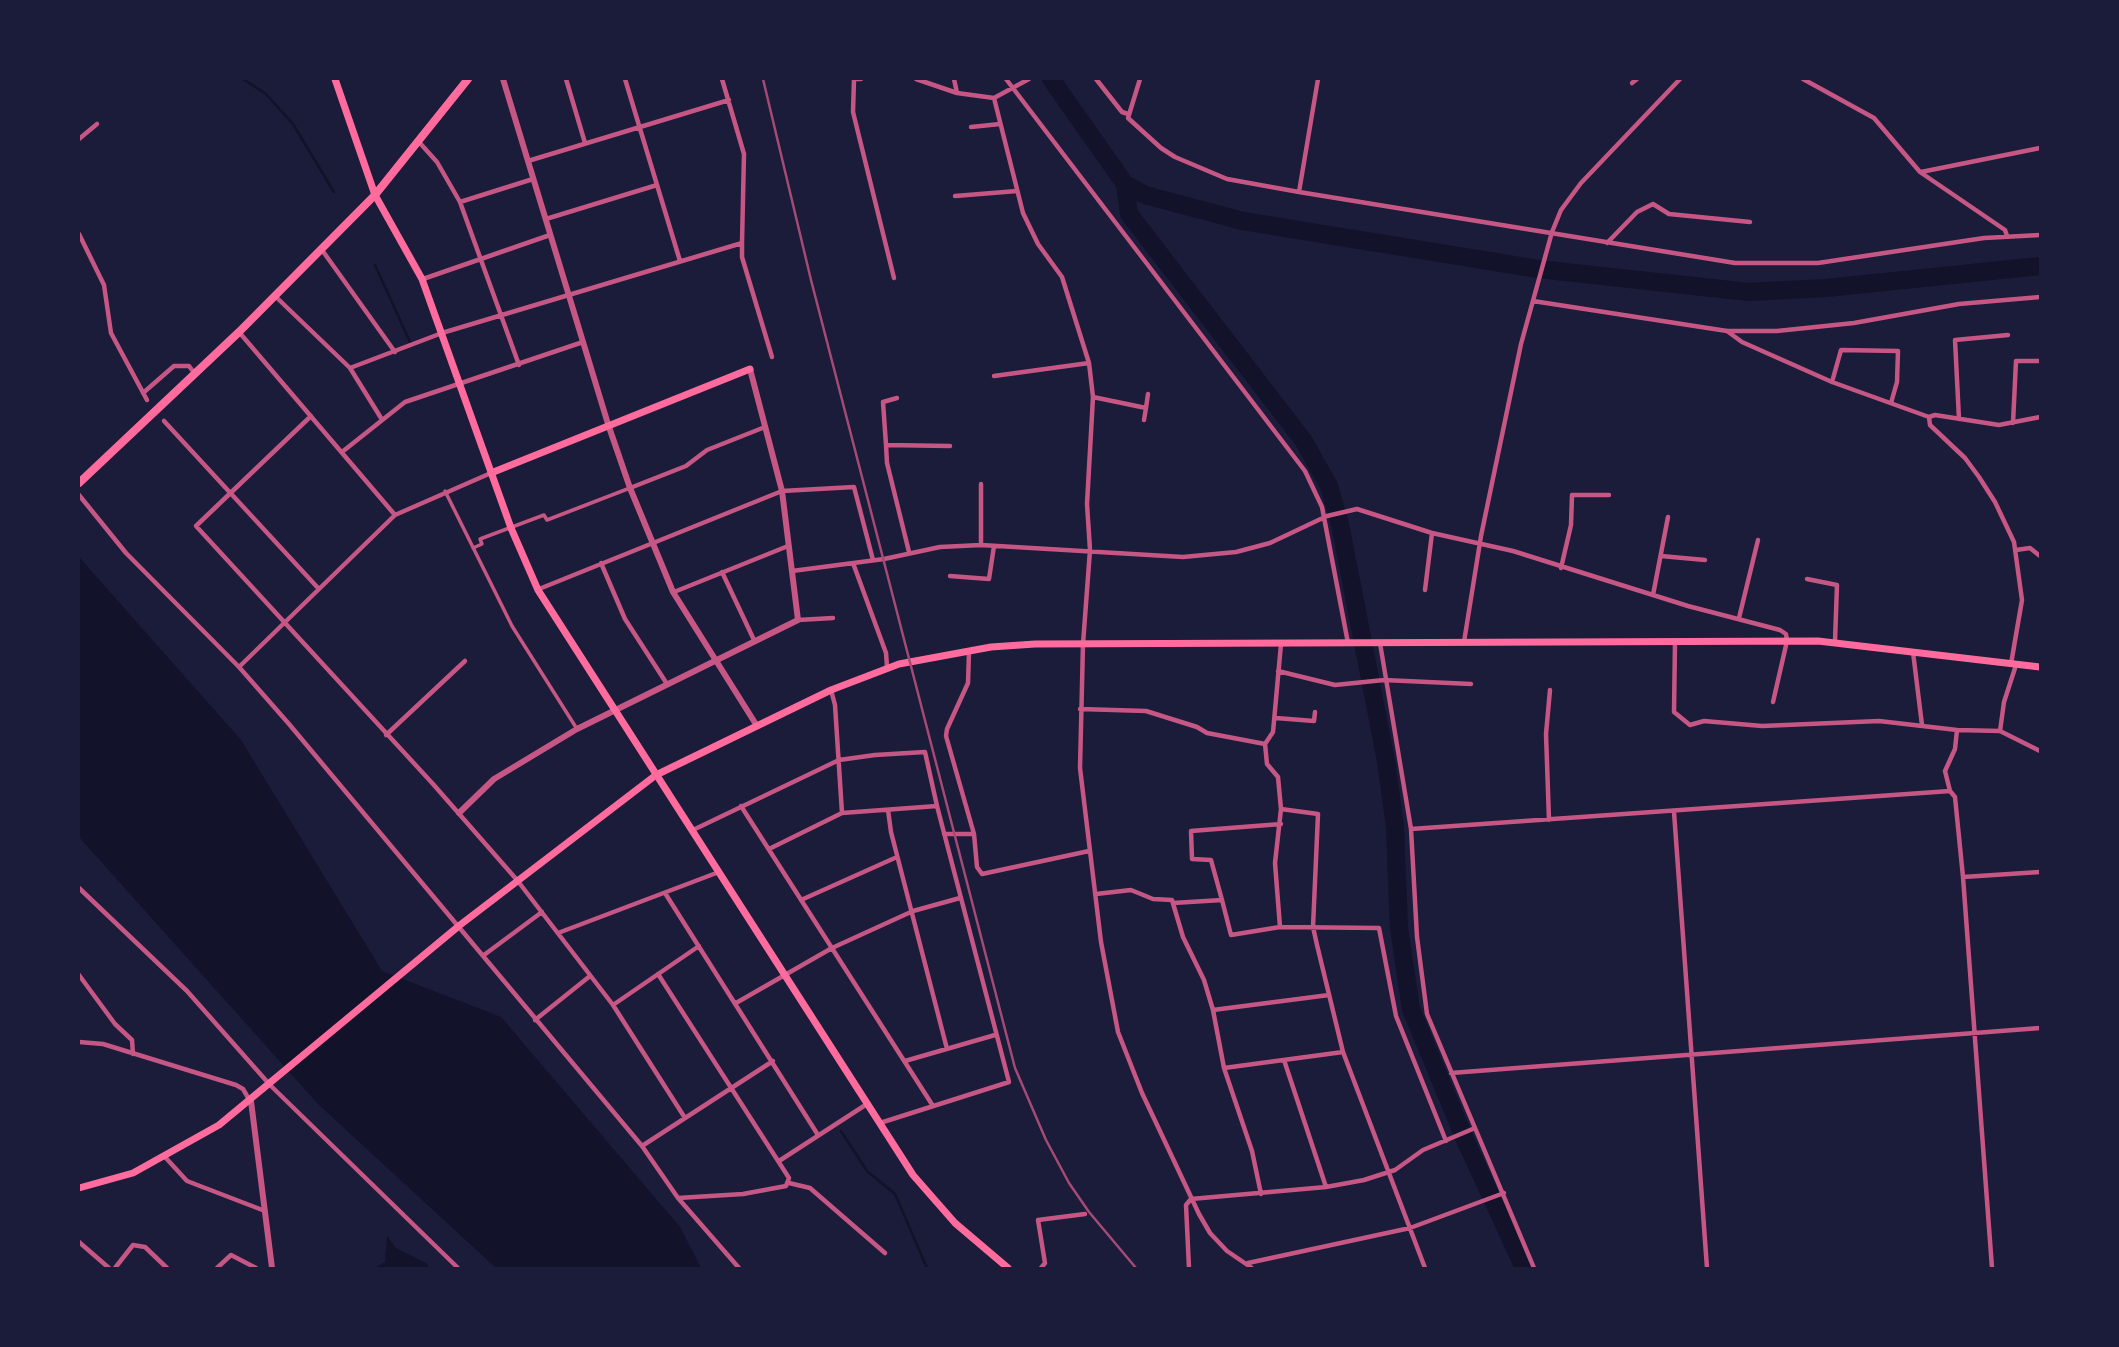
<!DOCTYPE html>
<style>
body{margin:0}
#map{position:relative;width:2119px;height:1347px;overflow:hidden;background:#1b1b3a;font-family:Figtree,sans-serif}
canvas{display:block}
.frame{position:absolute;inset:0;border:80px solid #1b1b3a;pointer-events:none}
</style>
<div id="map">
<canvas width="2119" height="1347"></canvas>
<div class="frame"></div>
</div>
<script>
const c = document.querySelector('canvas').getContext('2d');
c.lineJoin = 'round';
function fillPath(path, color) {
  c.fillStyle = color;
  c.fill(path, 'evenodd');
}
function toPath(rows) {
  const path = new Path2D();
  for (const r of rows) {
    path.moveTo(r[0], r[1]);
    for (let i = 2; i < r.length; i += 2) path.lineTo(r[i], r[i + 1]);
  }
  return path;
}
function strokePath(path, color, width, dash) {
  c.strokeStyle = color;
  c.lineWidth = width;
  c.lineCap = dash ? 'butt' : 'round';
  c.setLineDash(dash || []);
  c.stroke(path);
}
const water = toPath([
 [79,557,241,740,382,971,501,1017,680,1227,701,1268,496,1268,318,1104,79,837],
 [387,1236,396,1248,426,1263,429,1268,375,1268,385,1262]
]);
const stream = toPath([
 [243,79,266,94,293,124,334,192],
 [375,265,410,342],
 [841,1131,867,1171,895,1194,927,1268]
]);
const river = toPath([
 [1051,79,1125,184,1145,195,1243,221,1538,269,1749,292,1826,288,2040,266],
 [1125,184,1129,214,1303,440,1329,486,1340,524,1386,761,1395,827,1399,928,1411,1009,1466,1142,1524,1268]
]);
const pedestrian = toPath([
 [445,491,512,626,577,729],
 [473,548,482,544,480,539,544,515,547,520,630,488]
]);
const minor = toPath([
 [566,79,585,143],
 [625,79,680,261],
 [722,79,744,154,742,243],
 [861,79,854,79,853,112,894,278],
 [916,79,957,93,994,98,1029,79],
 [954,79,957,93],
 [1006,79,1305,471,1322,507,1348,643],
 [1096,79,1122,112,1128,114],
 [1140,79,1128,118,1161,148,1175,157,1227,179,1299,192,1735,263,1818,263,1984,238,2040,235],
 [1803,79,1874,118,1920,172,2005,230,2007,236],
 [1632,83,1637,79],
 [994,98,1023,213,1038,244,1062,277,1089,363,1093,397,1087,504,1090,550,1083,644,1080,768,1101,942,1118,1032,1142,1093,1199,1214,1210,1233,1227,1251,1252,1268],
 [971,127,1000,124],
 [79,139,97,124],
 [419,142,437,162,460,202,519,365],
 [528,161,729,100],
 [1921,172,2040,148],
 [1299,192,1318,79],
 [955,196,1017,191],
 [460,202,533,179],
 [546,219,657,185],
 [79,234,104,285,111,333,147,400],
 [1607,243,1637,212,1653,204,1669,214,1750,222],
 [322,250,395,352],
 [423,279,550,235],
 [275,296,350,368,381,418],
 [1533,301,1727,331,1777,331,1854,323,1959,304,2040,297],
 [1727,331,1742,342,1832,382,1929,417,1935,415,1999,425,2040,417],
 [239,332,395,515],
 [350,368,442,333,742,243,742,257,772,357],
 [994,376,1089,363],
 [1832,382,1841,350,1898,351,1897,382,1891,403],
 [143,393,174,366,189,366,195,374],
 [1093,397,1146,408,1148,394],
 [311,416,196,526,433,784,517,880,613,1005,685,1118],
 [1929,417,1930,425,1965,458,1979,477,1995,502,2014,542,2022,600,2011,664],
 [1959,419,1955,340,2008,335],
 [1144,420,1146,408],
 [164,421,318,588],
 [2013,423,2016,361,2040,361],
 [886,445,883,402,897,398],
 [342,452,405,402,583,342],
 [630,488,686,466,707,450,765,427],
 [79,495,126,553,239,667,289,724,642,1146,678,1198,743,1194,786,1186,789,1178,658,974],
 [981,545,981,484],
 [2016,550,2030,548,2040,556],
 [909,552,887,463,886,445,950,446],
 [1661,556,1705,560],
 [601,563,625,619,667,684],
 [853,563,886,653,887,667],
 [1561,568,1571,525,1572,495,1609,495],
 [792,571,884,559,940,547,981,545,1183,557,1236,552,1270,543,1327,516,1357,509,1432,533,1513,551,1688,606,1780,630,1786,634,1787,641,1773,702],
 [722,572,754,640],
 [950,576,989,579,994,546],
 [1807,579,1837,585,1835,641],
 [539,589,782,491,854,487,873,560],
 [1425,590,1432,533],
 [674,592,788,546],
 [1653,595,1668,517],
 [1739,618,1758,540],
 [798,620,833,618],
 [1464,642,1481,536,1521,344,1552,232,1561,210,1581,183,1680,79],
 [1675,642,1674,712,1690,725,1704,721,1762,726,1879,721,1957,730,2000,731,2040,751],
 [1380,643,1411,829,1417,937,1427,1014,1534,1268],
 [1281,644,1273,732,1265,744,1267,764,1278,777,1281,809,1318,814,1313,927,1317,945,1343,1052,1425,1268],
 [969,652,968,683,947,729,946,736,974,834,977,867,982,874,1089,851],
 [1913,652,1922,725],
 [239,667,395,515,491,473],
 [1278,671,1335,685,1384,680,1471,684],
 [831,690,835,705,842,813],
 [1080,709,1146,711,1197,727,1207,733,1265,744],
 [1276,718,1314,721,1315,712],
 [2000,731,2004,702,2016,665],
 [386,735,465,661],
 [1950,791,1945,771,1955,749,1957,730],
 [741,806,933,1106],
 [888,810,891,832,947,1049],
 [1674,812,1707,1268],
 [1549,820,1546,734,1550,690],
 [1411,829,1950,791,1955,797,1963,877,1992,1268],
 [693,830,839,760,875,755,925,752,937,806],
 [944,834,974,834],
 [769,849,842,813,937,806,1009,1082,880,1123],
 [1963,877,2040,872],
 [79,888,187,991,270,1085,458,1268],
 [665,893,818,1135],
 [1096,894,1131,890,1153,899,1172,900,1183,937,1204,980,1213,1010],
 [801,900,897,857],
 [1222,900,1211,860,1192,859,1191,831,1281,824],
 [1173,903,1222,900,1231,935,1280,927,1379,928,1396,1016,1446,1141],
 [1280,927,1275,863,1281,809],
 [558,933,719,872],
 [484,955,542,912],
 [79,975,115,1024,132,1040,133,1054],
 [736,1003,832,948,913,911,960,898],
 [613,1005,699,946],
 [535,1020,590,976],
 [79,1042,103,1044,236,1085,243,1089,250,1101],
 [1284,1060,1326,1187],
 [905,1061,995,1035],
 [1224,1068,1343,1052],
 [1451,1073,2040,1028],
 [642,1146,773,1061],
 [165,1157,187,1181,265,1211],
 [779,1161,867,1104],
 [789,1183,810,1188,885,1253],
 [1261,1194,1252,1151,1224,1068,1213,1010,1329,995],
 [678,1198,739,1268],
 [1191,1199,1326,1187,1364,1180,1395,1170,1423,1150,1475,1128],
 [79,1242,109,1268],
 [1248,1263,1410,1228,1504,1193],
 [115,1268,133,1245,145,1247,167,1268],
 [217,1268,231,1255,256,1268],
 [1041,1268,1045,1263,1038,1220,1085,1214],
 [1189,1268,1186,1205,1191,1199]
]);
const tertiary = toPath([
 [503,79,608,424,630,488,673,592,757,726],
 [459,813,494,779,577,729,798,620,782,491,750,369],
 [251,1101,272,1268]
]);
const secondary = toPath([
 [335,79,375,195],
 [491,473,750,369],
 [79,1188,133,1173,219,1125,460,925,656,775,831,690,899,664,991,647,1035,644,1818,641,2040,667]
]);
const primary = toPath([
 [375,195,422,279,511,528,538,590,913,1175,955,1223,1008,1268]
]);
const trunk = toPath([
 [79,483,239,332,375,195,468,79]
]);
const rail = toPath([
 [763,79,811,280,1015,1068,1046,1140,1069,1183,1089,1212,1136,1268]
]);
fillPath(water, '#12122b');
strokePath(stream, '#12122b', 2.5);
strokePath(river, '#12122b', 18);
strokePath(pedestrian, '#c65784', 3.5);
strokePath(minor, '#c65784', 4.5);
strokePath(tertiary, '#c65784', 6);
strokePath(secondary, '#ff6b9d', 7);
strokePath(primary, '#ff6b9d', 7);
strokePath(trunk, '#ff6b9d', 8);
strokePath(rail, '#a44b75', 2.5);
</script>
